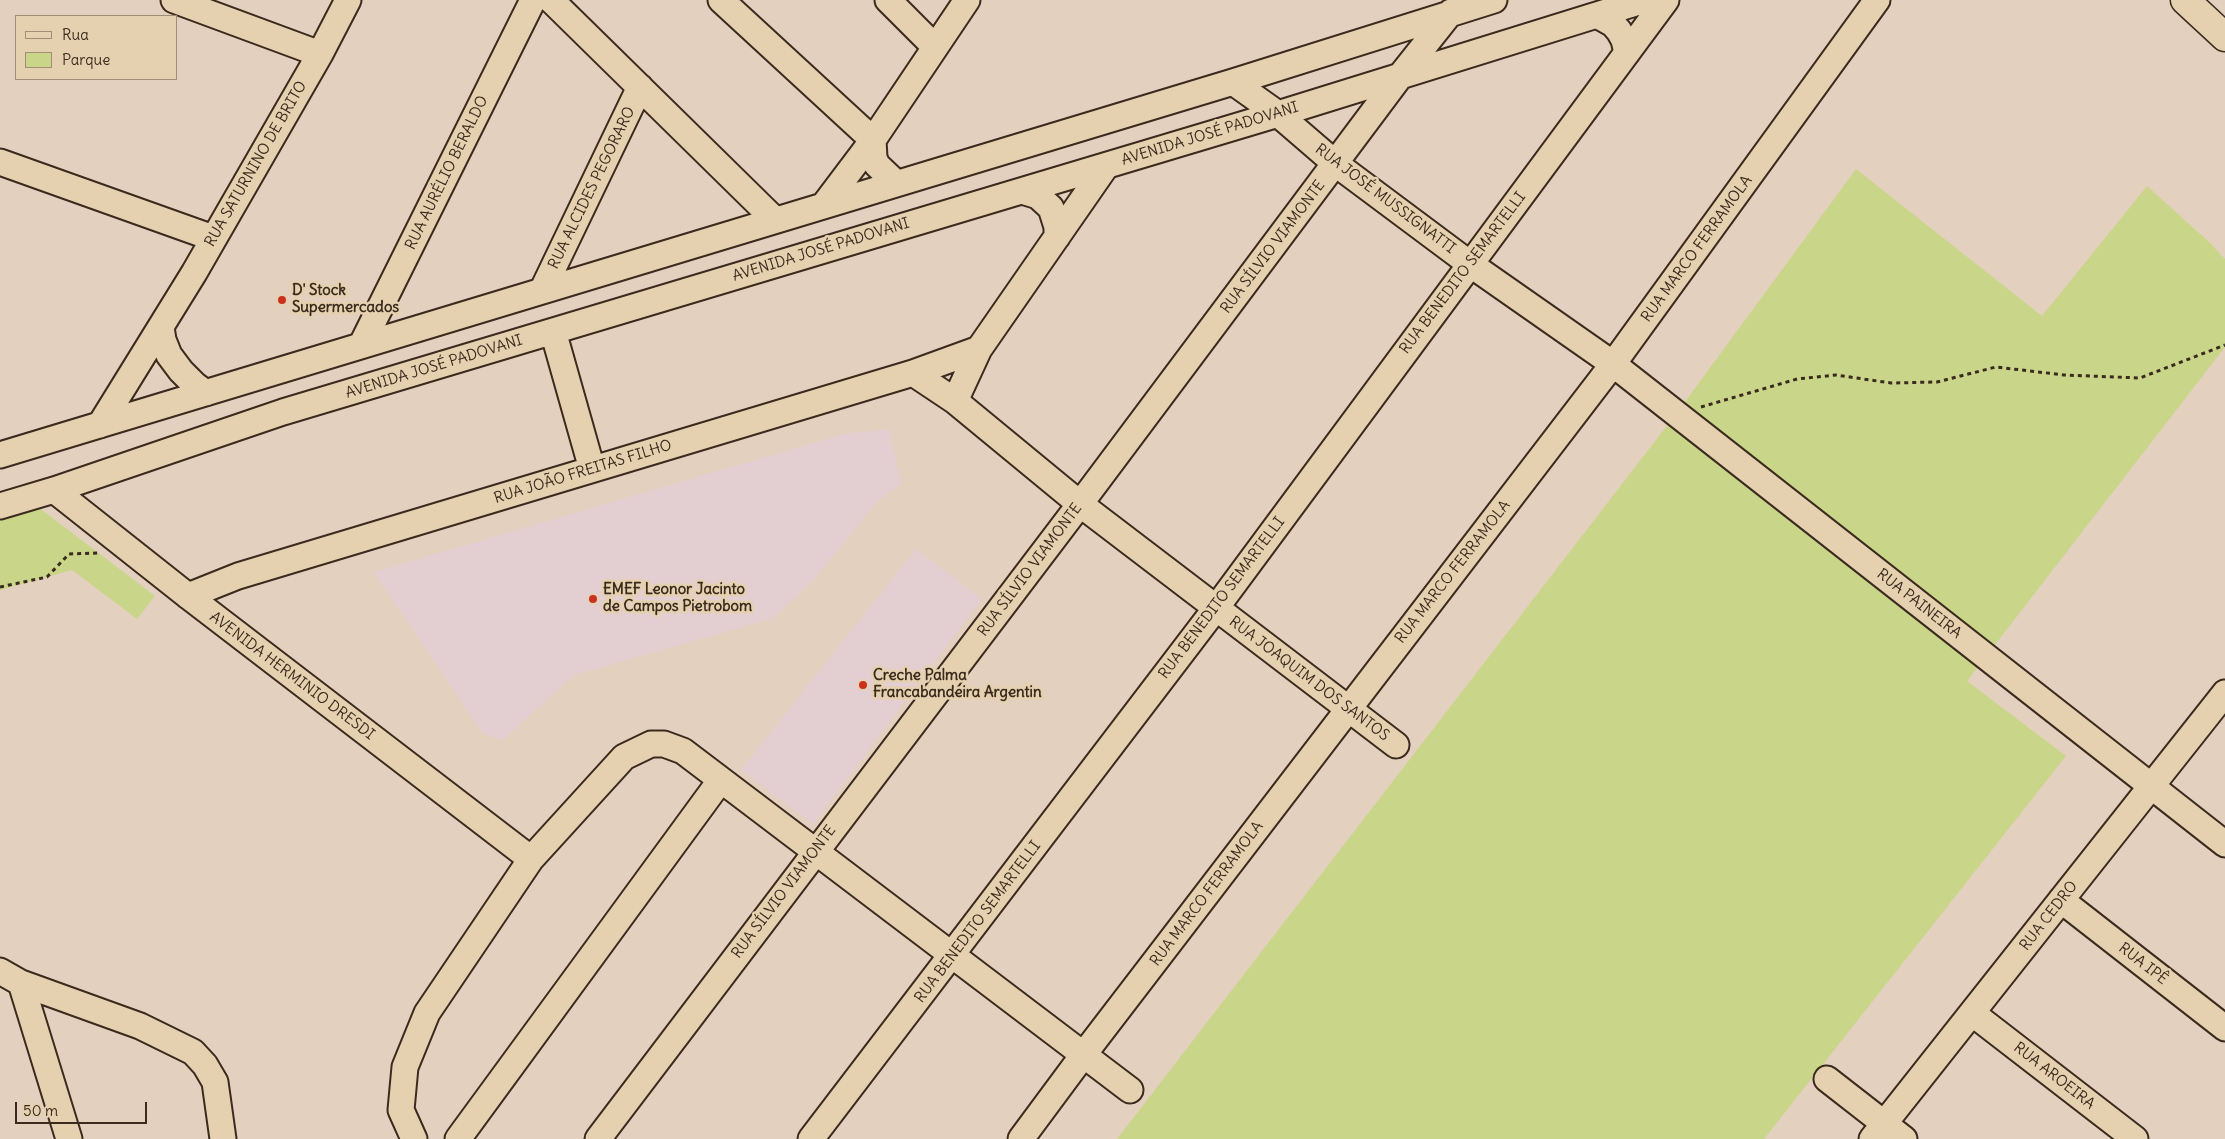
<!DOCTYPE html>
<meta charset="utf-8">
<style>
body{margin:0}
#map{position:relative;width:2225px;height:1139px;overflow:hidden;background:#e4d0be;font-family:Delius,sans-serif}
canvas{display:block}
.legend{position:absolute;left:15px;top:15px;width:162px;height:65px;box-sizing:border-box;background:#e5d1af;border:1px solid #a18e75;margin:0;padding:6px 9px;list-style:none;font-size:15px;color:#3b2a1e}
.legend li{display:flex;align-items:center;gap:10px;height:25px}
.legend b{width:25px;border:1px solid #a18e75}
.scale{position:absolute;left:15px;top:1102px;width:132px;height:22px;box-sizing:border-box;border:2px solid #3b2a1e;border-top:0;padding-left:6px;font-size:15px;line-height:18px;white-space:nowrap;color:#3b2a1e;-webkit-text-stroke:4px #e5d1af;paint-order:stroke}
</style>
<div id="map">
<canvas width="2225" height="1139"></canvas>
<ul class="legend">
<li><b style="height:6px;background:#e5d1af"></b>Rua</li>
<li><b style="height:14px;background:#c9d68a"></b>Parque</li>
</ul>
<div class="scale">50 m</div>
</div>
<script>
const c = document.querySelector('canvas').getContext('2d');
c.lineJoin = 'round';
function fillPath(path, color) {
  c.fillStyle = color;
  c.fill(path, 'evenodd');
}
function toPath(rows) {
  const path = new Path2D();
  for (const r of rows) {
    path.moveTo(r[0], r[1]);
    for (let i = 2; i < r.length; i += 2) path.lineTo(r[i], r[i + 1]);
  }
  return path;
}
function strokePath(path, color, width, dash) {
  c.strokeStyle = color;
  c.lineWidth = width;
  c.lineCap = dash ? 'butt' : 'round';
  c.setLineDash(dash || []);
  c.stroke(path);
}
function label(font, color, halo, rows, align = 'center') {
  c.font = font + ' Delius,sans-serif';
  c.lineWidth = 5;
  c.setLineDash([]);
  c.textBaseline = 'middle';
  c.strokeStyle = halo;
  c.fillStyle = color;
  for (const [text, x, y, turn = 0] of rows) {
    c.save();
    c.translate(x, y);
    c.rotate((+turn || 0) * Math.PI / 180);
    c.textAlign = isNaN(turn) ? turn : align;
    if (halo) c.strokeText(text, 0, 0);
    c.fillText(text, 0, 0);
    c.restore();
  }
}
const built = toPath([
 [889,429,901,484,878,501,814,579,774,618,574,675,503,740,483,734,374,572,844,434],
 [916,549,982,599,813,824,741,770]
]);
const green = toPath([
 [1856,169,2042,316,2147,186,2208,241,2225,259,2225,347,1967,681,2066,756,1764,1139,1117,1139,1676,414],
 [38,507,155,596,137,619,72,570,0,590,0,512]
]);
const path = toPath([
 [1701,407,1797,379,1836,375,1891,383,1937,382,1996,367,2064,375,2140,378,2225,345],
 [0,587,47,577,69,554,101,553]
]);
const minor = toPath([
 [174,0,320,54],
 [551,0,775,220],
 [721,0,873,140],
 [888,0,935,47],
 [1597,15,1613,24,1619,31,1624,40,1627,53],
 [1233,82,1278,114,1336,164,1470,264,1613,364,2225,844],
 [873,140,874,158,877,165,896,183],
 [0,162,213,238],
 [1022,191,1038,196,1051,208,1057,227,1057,237],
 [824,205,873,140,967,0],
 [543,289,640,87],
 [161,327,163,340,169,355,181,371,195,385,206,393],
 [553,331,592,469],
 [361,346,533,0],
 [913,373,955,401,1080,504,1396,745],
 [955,401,979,349,1106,166],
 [100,425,194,273,320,54,348,0],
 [0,455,1233,82,1494,0],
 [54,490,188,596,531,859],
 [0,506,54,490,283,412,1278,114,1645,0],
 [188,596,238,576,913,373,979,349],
 [2061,900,2225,1028],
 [0,971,21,983,140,1026,193,1052,205,1065,215,1082,223,1139],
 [21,983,69,1139],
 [1972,1013,2135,1139],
 [1827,1079,1904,1139],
 [414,1139,401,1110,405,1067,427,1013,531,859,624,757,651,744,664,744,683,751,1130,1090],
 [458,1139,720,781],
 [598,1139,1080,504,1401,75,1451,12],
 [811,1139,1216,608,1666,0],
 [1021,1139,1084,1054,1613,364,1877,0],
 [1872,1139,2225,693]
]);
const major = toPath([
 [2185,0,2225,37]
]);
const markers = [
 [282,300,5,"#c8321e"],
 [593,599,5,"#c8321e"],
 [863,685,5,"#c8321e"]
];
const streetNames = [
 ["AVENIDA JOSÉ PADOVANI",1210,134,-17],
 ["RUA SATURNINO DE BRITO",256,164,-60],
 ["RUA AURÉLIO BERALDO",447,173,-64],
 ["RUA ALCIDES PEGORARO",592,188,-64],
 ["RUA JOSÉ MUSSIGNATTI",1385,199,37],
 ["RUA SÍLVIO VIAMONTE",1273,247,-53],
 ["RUA MARCO FERRAMOLA",1697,249,-54],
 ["AVENIDA JOSÉ PADOVANI",821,250,-17],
 ["RUA BENEDITO SEMARTELLI",1463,273,-53],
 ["AVENIDA JOSÉ PADOVANI",434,367,-17],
 ["RUA JOÃO FREITAS FILHO",583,472,-17],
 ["RUA SÍLVIO VIAMONTE",1030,570,-53],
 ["RUA MARCO FERRAMOLA",1453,572,-52],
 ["RUA BENEDITO SEMARTELLI",1222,598,-53],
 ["RUA PAINEIRA",1919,604,38],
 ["AVENIDA HERMINIO DRESDI",292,676,37],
 ["RUA JOAQUIM DOS SANTOS",1309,679,37],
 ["RUA SÍLVIO VIAMONTE",784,892,-53],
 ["RUA MARCO FERRAMOLA",1207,894,-53],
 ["RUA CEDRO",2049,916,-52],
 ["RUA BENEDITO SEMARTELLI",978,922,-53],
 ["RUA IPÊ",2143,964,38],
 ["RUA AROEIRA",2054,1076,38]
];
const poiNames = [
 ["D' Stock",292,291],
 ["Supermercados",292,308],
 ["EMEF Leonor Jacinto",603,590],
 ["de Campos Pietrobom",603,607],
 ["Creche Palma",873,676],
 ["Francabandeira Argentin",873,693]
];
fillPath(built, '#e3ced1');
fillPath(green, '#c9d68a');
strokePath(minor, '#3b2a1e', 29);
strokePath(major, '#3b2a1e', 31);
strokePath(path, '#3b2a1e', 3, [4, 4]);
strokePath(minor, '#e5d1af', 25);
strokePath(major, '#e5d1af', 28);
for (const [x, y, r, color] of markers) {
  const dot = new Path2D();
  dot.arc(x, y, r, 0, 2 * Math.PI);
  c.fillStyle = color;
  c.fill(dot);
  strokePath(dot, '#e5d1af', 2);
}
label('15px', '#3b2a1e', '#e5d1af', streetNames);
label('bold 15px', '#3b2a1e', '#e5d1af', poiNames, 'left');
</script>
